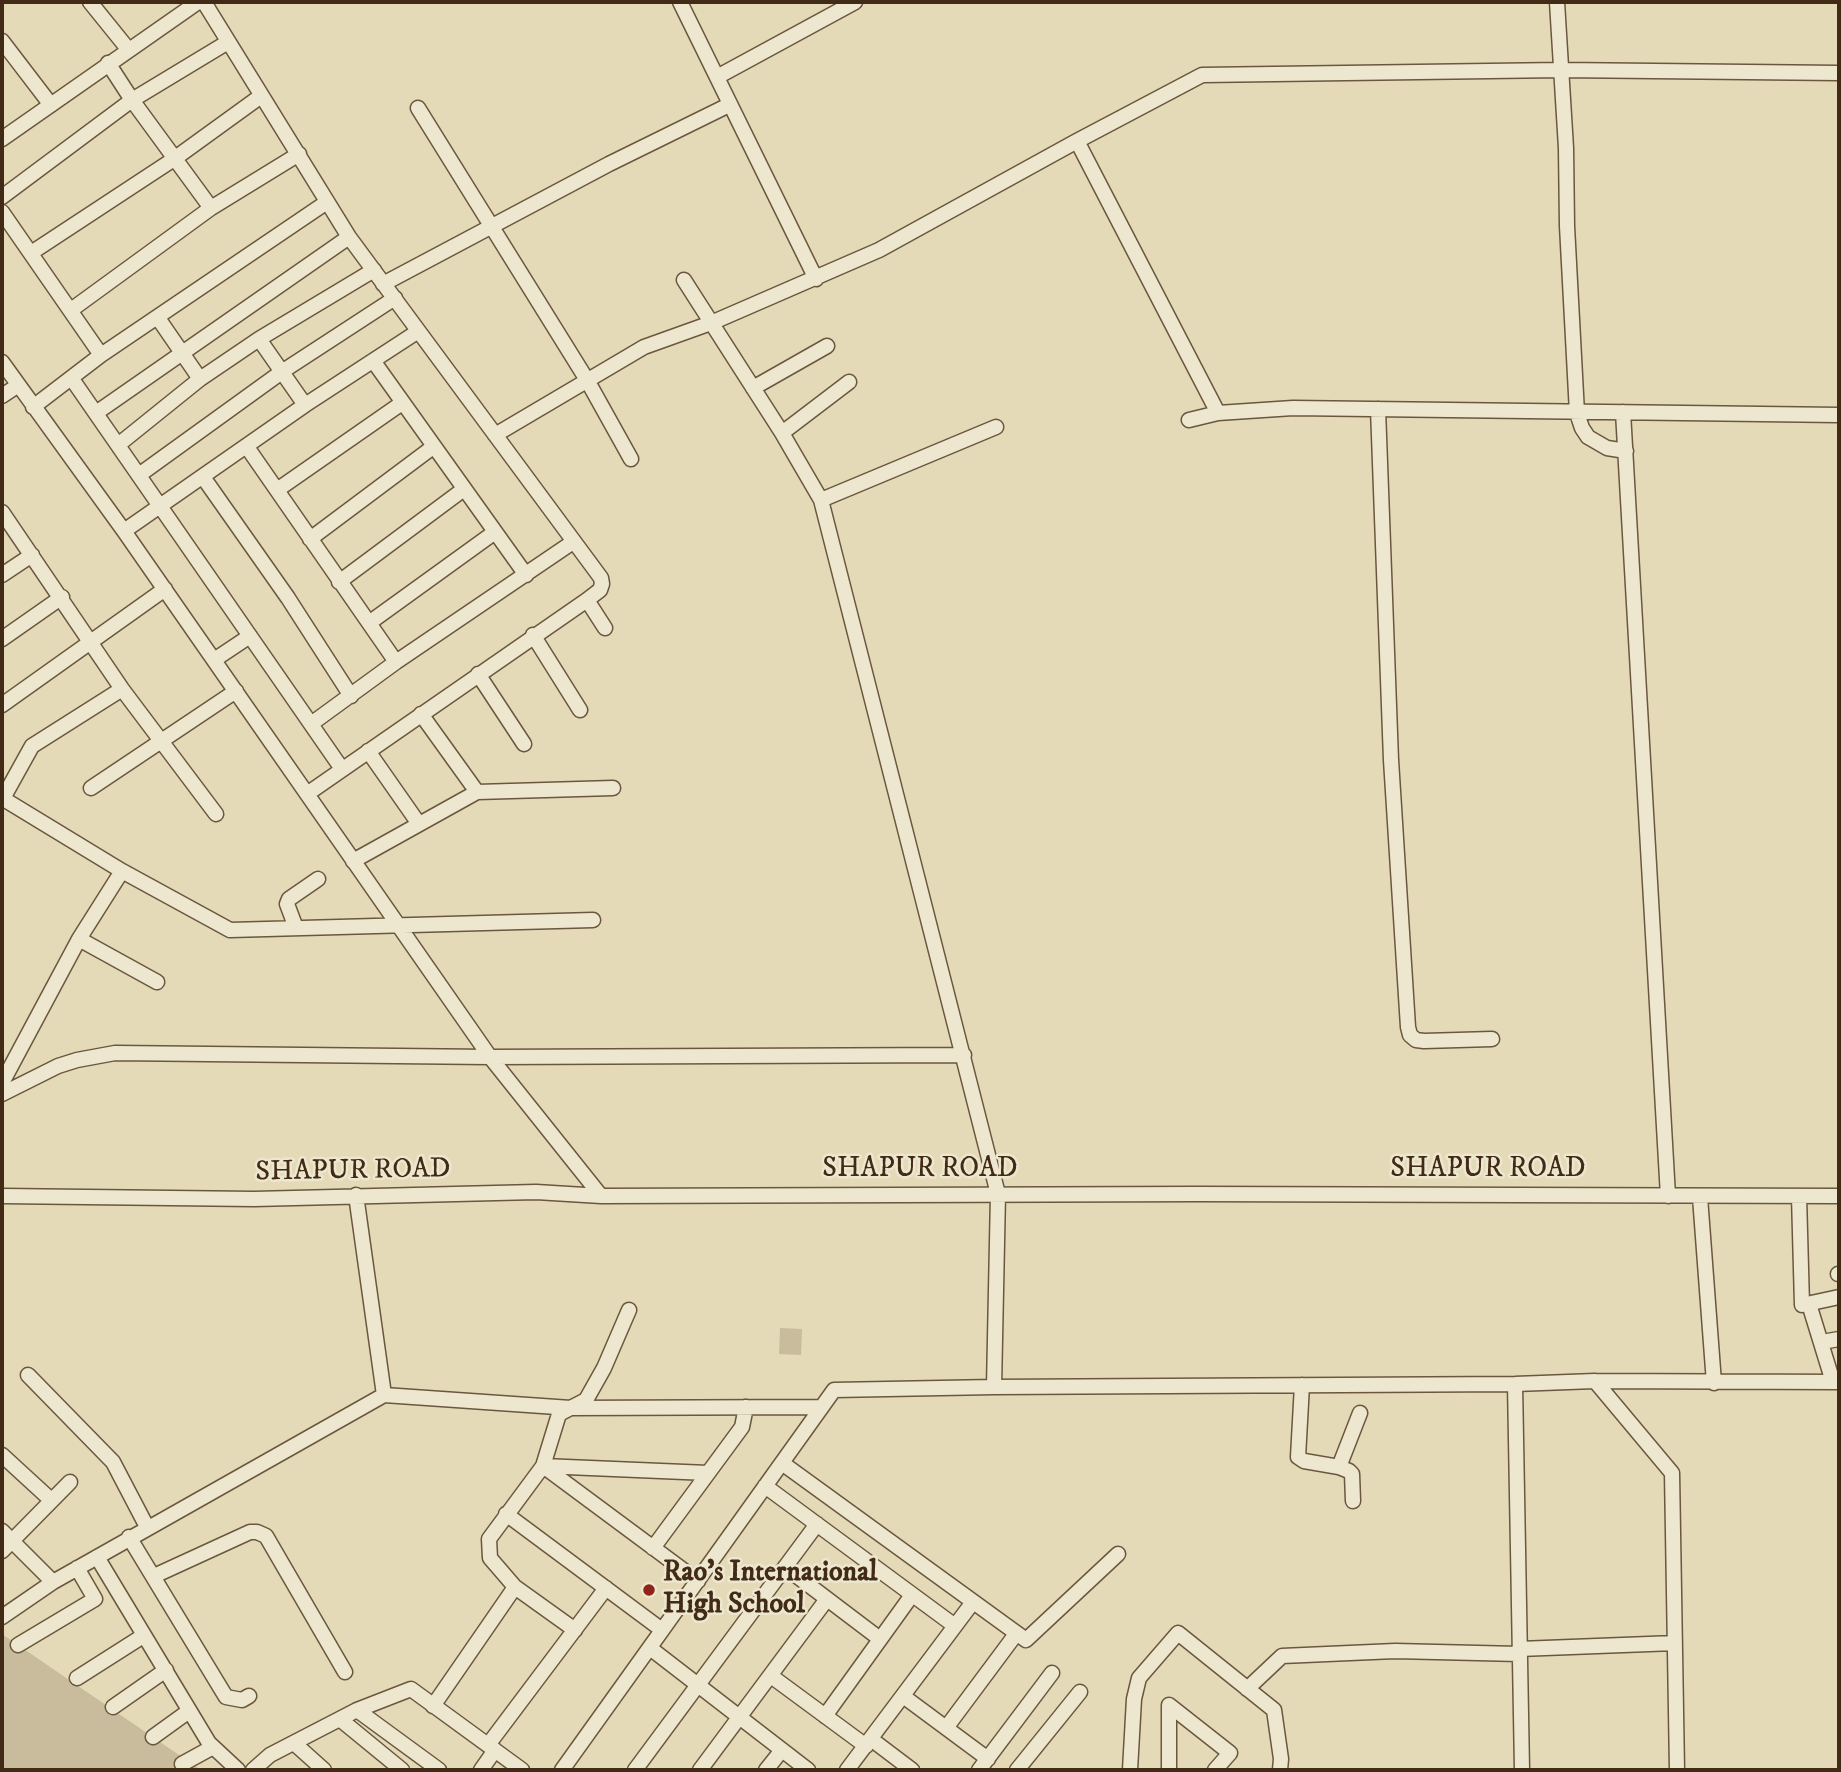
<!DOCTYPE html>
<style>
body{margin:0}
#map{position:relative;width:1841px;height:1772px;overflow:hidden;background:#e4dab7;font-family:"IM FELL DW Pica",serif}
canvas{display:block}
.frame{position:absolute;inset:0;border:4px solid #422b16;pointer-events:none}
</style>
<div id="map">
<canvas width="1841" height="1772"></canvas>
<div class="frame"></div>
</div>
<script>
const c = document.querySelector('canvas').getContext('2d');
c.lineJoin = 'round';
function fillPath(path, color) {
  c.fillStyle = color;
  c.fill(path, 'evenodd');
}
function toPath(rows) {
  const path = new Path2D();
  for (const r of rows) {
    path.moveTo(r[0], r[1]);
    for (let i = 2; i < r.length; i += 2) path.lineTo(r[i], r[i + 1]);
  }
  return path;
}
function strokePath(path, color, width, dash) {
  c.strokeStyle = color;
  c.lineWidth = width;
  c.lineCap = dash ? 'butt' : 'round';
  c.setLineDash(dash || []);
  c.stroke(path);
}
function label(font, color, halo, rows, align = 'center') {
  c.font = font + ' "IM FELL DW Pica",serif';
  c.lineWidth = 5;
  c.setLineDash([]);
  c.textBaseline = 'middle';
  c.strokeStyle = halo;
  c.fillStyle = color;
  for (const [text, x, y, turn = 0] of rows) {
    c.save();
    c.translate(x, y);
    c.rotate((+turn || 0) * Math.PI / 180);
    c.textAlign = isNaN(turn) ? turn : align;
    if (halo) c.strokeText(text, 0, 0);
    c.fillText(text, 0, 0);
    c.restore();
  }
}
const green = toPath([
 [780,1328,802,1329,801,1355,779,1354],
 [2,1634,18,1645,201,1770,2,1770]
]);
const minor = toPath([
 [90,2,128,49],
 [204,2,349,237,601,578,602,584,600,590,587,600,307,794],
 [680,2,816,279],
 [1557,2,1566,148,1567,226,1577,413,1582,428,1588,437,1607,448,1626,451],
 [2,41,51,105],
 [108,63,132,100,211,208],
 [717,77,855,2],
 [418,108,587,380,631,459],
 [2,139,198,2],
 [1077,141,1218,413,1293,408,1839,415],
 [2,197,132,100,228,42],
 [2,212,101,355],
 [31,253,174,159,261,96],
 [684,280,782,433,821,500,998,1194,994,1387],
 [383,284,609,164,729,105],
 [71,310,211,208,299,154],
 [158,318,200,379],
 [259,339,305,405],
 [2,362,124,531,490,1057,601,1196],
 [374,362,526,575],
 [72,379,342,769],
 [753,388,827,346],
 [2,396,17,386],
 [33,407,101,355,327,202],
 [1378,409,1391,760,1408,1027,1410,1035,1416,1040,1424,1041,1492,1039],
 [1623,412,1668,1196],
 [96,413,349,237],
 [1189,420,1218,413],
 [782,433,849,382],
 [495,435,644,347,711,323,879,250,1077,141,1202,75,1561,70,1839,73],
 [118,445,200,379,259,339,374,270],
 [247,447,396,662],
 [139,475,283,371,395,298],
 [203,477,288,598,351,696],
 [277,490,402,403],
 [821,500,996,427],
 [2,512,122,689,216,814],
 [124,531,305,405,417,332],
 [310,539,433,447],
 [2,575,32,555],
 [339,582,464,489],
 [587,600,605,628],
 [369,623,495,532],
 [533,635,580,710],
 [2,639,62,597],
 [214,660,250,636],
 [478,674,524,744],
 [2,705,165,589],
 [421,714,477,792],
 [311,724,396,662,573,542],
 [368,751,419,824],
 [91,788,236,691],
 [2,798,122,871,230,930,593,920],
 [2,800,32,746,122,689],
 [353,861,477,792,613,788],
 [296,928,287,904,289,899,318,879],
 [79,939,157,982],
 [2,1083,79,939,122,871],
 [2,1094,58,1066,77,1060,115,1053,490,1057,964,1055],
 [356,1195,384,1395],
 [2,1196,254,1199,536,1192,601,1196,1198,1194,1839,1196],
 [1799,1196,1802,1305,1839,1297],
 [1700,1197,1714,1383],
 [1838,1274,1839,1274],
 [1809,1304,1833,1382],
 [1822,1342,1839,1339],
 [28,1375,113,1462,147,1527],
 [1595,1381,1672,1473,1677,1770],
 [1515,1384,1522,1770],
 [1302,1385,1298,1457,1304,1461,1339,1467,1349,1471,1352,1474,1353,1501],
 [2,1455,51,1500],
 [782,1463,1026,1640,1118,1554],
 [543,1466,698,1581],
 [543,1466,708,1473],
 [1339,1467,1360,1413],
 [765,1486,955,1626],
 [506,1514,662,1630],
 [2,1531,53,1582,384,1395,571,1408,821,1407],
 [129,1537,226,1697,242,1700,249,1696],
 [653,1548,742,1427,746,1407],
 [2,1551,70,1482],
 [97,1557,209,1743,238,1770],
 [785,1567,880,1639],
 [154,1576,250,1532,257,1532,266,1536,345,1672],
 [2,1617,53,1582],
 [575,1630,515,1587,490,1558,489,1539,543,1466,559,1414,586,1400,604,1368,629,1310],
 [18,1645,95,1599,77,1568],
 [650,1648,808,1770],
 [1519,1649,1675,1643],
 [771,1676,866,1746],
 [77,1678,143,1636],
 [1247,1689,1282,1656,1395,1651,1519,1654],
 [903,1696,988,1759],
 [433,1706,515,1587],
 [113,1707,166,1670],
 [357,1710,439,1770],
 [825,1716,912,1595],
 [341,1720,402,1770],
 [946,1728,1016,1634],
 [153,1737,189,1711],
 [871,1739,912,1770],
 [295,1744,324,1770],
 [488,1745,606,1588],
 [182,1764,213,1747],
 [253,1770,270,1755,357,1710,411,1689,522,1770],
 [481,1770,495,1750],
 [562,1770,834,1390,994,1387,1515,1384,1595,1381,1839,1382],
 [635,1770,817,1524],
 [700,1770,827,1599],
 [766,1770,782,1750],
 [847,1770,973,1602],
 [979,1770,1052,1673],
 [1017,1770,1080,1692],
 [1130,1770,1134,1699,1139,1678,1178,1633,1274,1710,1281,1759,1280,1770],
 [1169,1770,1169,1705,1230,1753,1215,1770]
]);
const markers = [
 [649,1590,7,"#8f2418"]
];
const streetNames = [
 ["SHAPUR ROAD",920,1170],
 ["SHAPUR ROAD",1488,1170],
 ["SHAPUR ROAD",353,1172,-1]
];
const poiNames = [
 ["Rao's International",663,1574],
 ["High School",663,1606]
];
fillPath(green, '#c8bc9c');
strokePath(minor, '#6a573e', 17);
strokePath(minor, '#ede7d0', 14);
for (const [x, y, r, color] of markers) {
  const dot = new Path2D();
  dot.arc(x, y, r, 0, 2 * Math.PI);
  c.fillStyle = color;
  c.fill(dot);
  strokePath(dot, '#ede7d0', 2.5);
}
label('28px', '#422b16', '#ede7d0', streetNames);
label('bold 28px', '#422b16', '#ede7d0', poiNames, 'left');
</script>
